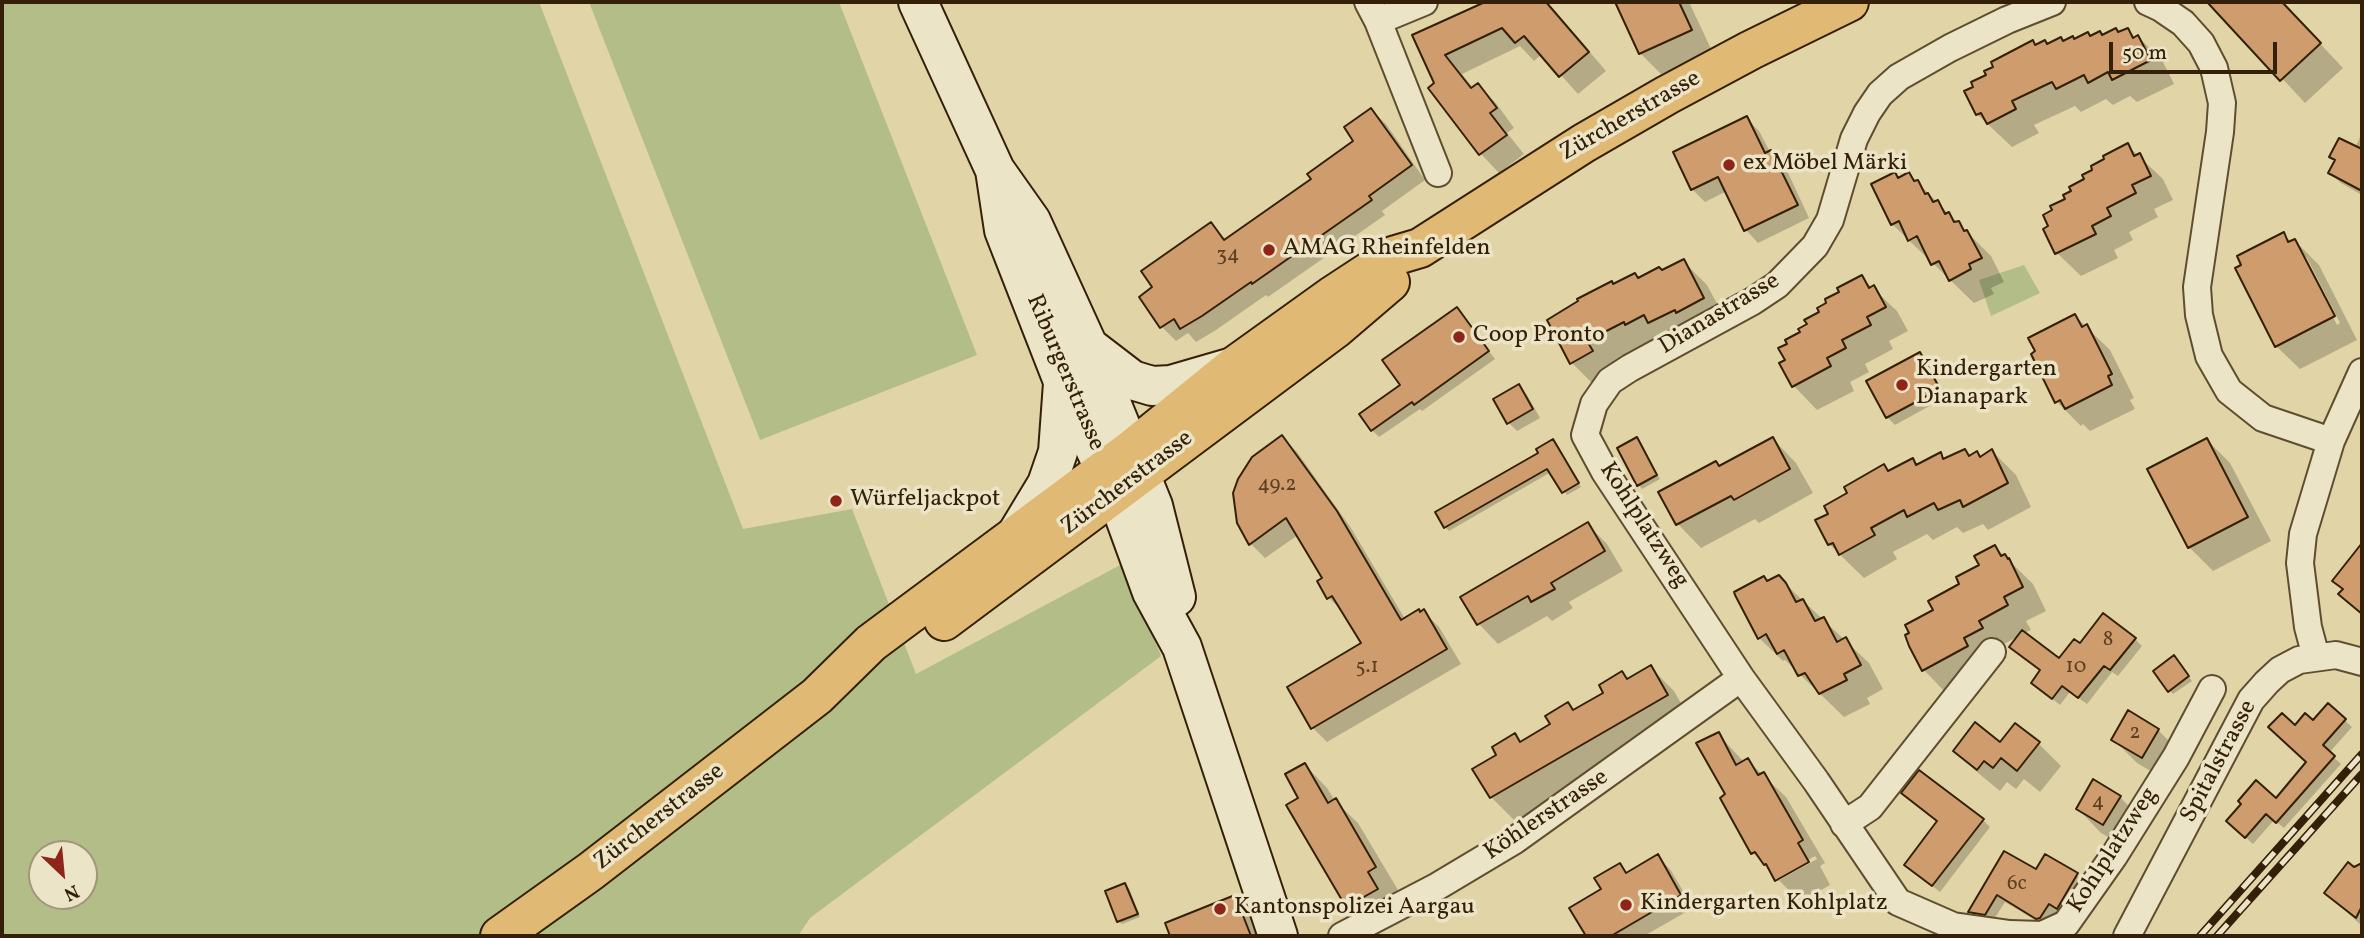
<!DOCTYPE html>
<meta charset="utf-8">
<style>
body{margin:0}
#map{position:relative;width:2364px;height:938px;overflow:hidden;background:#e1d5a7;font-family:Vollkorn,serif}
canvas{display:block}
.frame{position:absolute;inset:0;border:4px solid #342008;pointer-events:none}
.north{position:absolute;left:28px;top:840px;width:70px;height:70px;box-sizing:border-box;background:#ece4c6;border:2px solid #a2967a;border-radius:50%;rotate:154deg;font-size:19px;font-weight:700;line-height:28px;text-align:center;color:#342008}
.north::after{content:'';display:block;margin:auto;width:24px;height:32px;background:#8f2418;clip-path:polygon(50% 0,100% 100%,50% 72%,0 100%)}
.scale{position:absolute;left:2109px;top:42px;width:168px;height:32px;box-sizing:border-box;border:4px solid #342008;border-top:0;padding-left:9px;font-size:21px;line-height:24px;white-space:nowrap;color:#342008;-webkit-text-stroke:5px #ece4c6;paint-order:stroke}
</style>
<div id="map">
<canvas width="2364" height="938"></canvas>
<div class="frame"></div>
<div class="north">N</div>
<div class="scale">50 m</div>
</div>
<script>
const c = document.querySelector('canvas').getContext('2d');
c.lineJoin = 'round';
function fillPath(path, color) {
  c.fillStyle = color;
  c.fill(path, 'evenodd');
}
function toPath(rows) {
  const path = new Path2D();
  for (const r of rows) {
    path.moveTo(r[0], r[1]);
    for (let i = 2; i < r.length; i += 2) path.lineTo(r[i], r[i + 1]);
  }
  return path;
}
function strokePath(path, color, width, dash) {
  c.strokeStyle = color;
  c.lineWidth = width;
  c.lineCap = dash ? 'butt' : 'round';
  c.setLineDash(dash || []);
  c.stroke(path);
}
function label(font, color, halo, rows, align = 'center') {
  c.font = font + ' Vollkorn,serif';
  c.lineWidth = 7;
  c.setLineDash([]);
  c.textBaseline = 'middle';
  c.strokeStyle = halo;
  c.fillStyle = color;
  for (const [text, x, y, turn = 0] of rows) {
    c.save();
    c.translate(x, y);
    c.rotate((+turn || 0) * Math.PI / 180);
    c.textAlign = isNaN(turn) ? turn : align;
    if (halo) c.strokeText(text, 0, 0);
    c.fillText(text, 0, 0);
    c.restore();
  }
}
const green = toPath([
 [2,2,539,2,743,529,852,509,916,674,1124,563,1161,656,810,918,798,936,2,936],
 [42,854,84,854,84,896,42,896],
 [589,2,839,2,977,355,760,440],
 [2024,265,2040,293,1991,316,1979,280]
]);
const shadow = toPath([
 [1489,2,1495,8,1503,2,1547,2,1606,71,1578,94,1542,54,1534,61,1520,46,1462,74,1473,88,1477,85,1496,103,1514,128,1507,133,1524,154,1499,173,1481,154,1430,88,1436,83,1414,36],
 [1617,2,1689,2,1712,51,1661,74,1640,53],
 [2211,2,2281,2,2343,68,2305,103],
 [2116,30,2120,34,2127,30,2136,38,2138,37,2162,60,2174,84,2137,102,2130,96,2113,105,2106,99,2081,112,2075,106,2034,125,2039,133,2012,147,1977,114,1988,76,2033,42,2037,46,2047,45,2103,36],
 [1371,110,1386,124,1425,180,1382,211,1385,215,1268,297,1266,295,1216,330,1196,342,1188,333,1176,341,1162,327,1155,287,1211,224,1226,240,1313,180,1356,142],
 [1746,118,1759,131,1770,152,1784,164,1809,218,1758,243,1746,230,1727,191,1705,202,1692,189],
 [2362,133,2362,195,2341,183,2330,173,2336,162,2331,157,2355,148],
 [2127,145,2163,179,2173,200,2154,209,2158,217,2129,232,2133,240,2114,250,2118,258,2081,276,2057,253,2067,200,2086,180],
 [1895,174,1899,179,1909,174,1991,256,2004,282,1991,288,1994,294,1974,303,1892,224],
 [2283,234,2292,242,2295,241,2319,265,2357,340,2300,369,2276,346],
 [2301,252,2307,258,2340,323,2337,325],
 [1683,261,1707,285,1727,322,1595,386,1572,363,1614,286,1662,272],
 [1861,277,1897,311,1908,331,1889,341,1893,349,1865,364,1869,372,1850,382,1854,391,1817,410,1794,386,1787,360,1802,333],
 [1457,309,1495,359,1422,411,1420,409,1379,437,1372,430],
 [2075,316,2110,350,2134,398,2130,400,2135,409,2090,431,2083,424,2081,426,2057,402],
 [1920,354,1927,362,1946,397,1895,425,1887,417],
 [1519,387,1527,395,1540,418,1517,431,1509,423],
 [1282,437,1297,452,1351,528,1405,619,1424,612,1439,627,1461,664,1327,742,1312,727,1363,644,1344,613,1329,598,1324,578,1298,535,1265,558,1250,543],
 [1637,439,1660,479,1642,489,1639,485],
 [1773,439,1796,463,1813,493,1759,523,1755,519,1701,548,1678,524,1720,467],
 [2207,440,2230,463,2271,541,2213,571,2189,547],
 [1556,445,1581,487,1567,495,1551,472,1449,531,1445,527],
 [1965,451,1971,457,1977,453,1981,458,1992,451,2016,475,2031,507,1988,530,1983,524,1963,533,1957,527,1933,540,1927,534,1893,552,1897,559,1864,578,1829,544,1830,514,1849,494,1883,466,1889,472,1913,460,1918,466,1940,454,1946,460],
 [1587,524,1607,544,1623,571,1569,602,1573,608,1552,621,1547,616,1498,644,1479,624,1463,597],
 [1995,547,2033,584,2046,611,2026,621,2031,630,2024,633,2060,660,2080,646,2135,639,2142,646,2118,676,2112,672,2087,704,2070,692,2060,705,2041,690,2042,671,2021,635,2002,645,2006,652,1986,662,1947,694,1924,670,1936,610,1981,566],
 [1778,577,1869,663,1883,689,1867,698,1870,704,1844,717,1785,660,1783,661,1759,638,1768,582],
 [2178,661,2192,681,2173,694,2169,690],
 [1650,667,1674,691,1690,719,1515,821,1491,797,1475,769,1499,756,1515,736,1522,743,1552,724,1568,704,1575,711,1606,693,1622,673,1628,680],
 [2328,705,2352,727,2329,753,2341,764,2284,828,2274,820,2253,844,2235,828,2276,801,2308,763,2295,727,2313,722],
 [2015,725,2039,744,2061,766,2040,792,2024,779,2016,789,2007,782,2000,791,1977,772,1955,750,2000,744],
 [2158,730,2182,754,2166,780,2137,763,2113,739],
 [1718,734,1744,762,1748,761,1786,797,1825,863,1820,866,1830,885,1800,902,1753,853,1727,794],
 [1815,856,1817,859,1778,881,1778,877],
 [1305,765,1327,788,1335,801,1358,823,1398,890,1390,895,1399,912,1370,929,1347,906],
 [2120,797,2143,821,2127,848,2101,833,2078,809],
 [1983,820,1990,827,1940,892,1914,872],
 [2004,853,2036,872,2076,874,2084,882,2065,915,2057,911,2048,925,2045,926,2005,902,1993,921,1977,919,1970,912],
 [1657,856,1670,869,1693,908,1644,936,1588,936,1571,909,1603,890,1620,865,1628,874],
 [2360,866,2362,867,2362,926,2326,893],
 [1125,885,1129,888,1140,917,1122,924,1118,921],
 [1234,897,1251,914,1260,936,1172,936,1167,924]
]);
const building = toPath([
 [1485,2,1546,2,1589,52,1559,77,1524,36,1515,43,1502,28,1445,55,1471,88,1478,83,1497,108,1490,113,1507,135,1479,155,1428,88,1434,83,1412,35,1485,2],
 [1615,2,1679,2,1692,30,1639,54,1615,2],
 [2207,2,2282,2,2321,43,2280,81,2207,2],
 [2116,28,2118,32,2128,28,2133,38,2138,35,2151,60,2112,80,2108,72,2088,83,2084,75,2056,89,2052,82,2012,101,2016,109,1987,124,1981,113,1976,115,1964,91,1973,87,1971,82,1986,75,1984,71,1993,67,1991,62,2033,40,2035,45,2045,40,2047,44,2061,37,2063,41,2073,36,2074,39,2088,32,2090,36,2100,31,2102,35,2116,28],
 [1371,108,1412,165,1369,196,1372,200,1252,284,1251,282,1202,316,1180,329,1174,319,1160,328,1139,297,1152,287,1141,271,1211,222,1224,240,1311,179,1307,174,1353,141,1344,127,1371,108],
 [1747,116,1765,153,1771,150,1798,205,1744,231,1718,177,1691,190,1673,152,1747,116],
 [2339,138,2362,149,2362,191,2328,173,2335,160,2329,157,2339,138],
 [2128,143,2134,156,2140,153,2151,176,2132,185,2136,193,2107,208,2111,216,2092,226,2096,234,2055,254,2043,229,2048,226,2043,215,2052,210,2050,206,2065,199,2063,195,2071,191,2069,187,2084,179,2082,175,2092,170,2091,166,2104,159,2103,156,2128,143],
 [1895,172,1898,178,1909,172,1914,181,1918,180,1925,194,1928,193,1933,202,1938,200,1945,214,1949,212,1954,222,1959,221,1964,231,1967,230,1982,258,1969,264,1971,269,1949,281,1939,261,1931,265,1917,236,1908,241,1899,221,1891,225,1871,184,1895,172],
 [2284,232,2288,242,2295,239,2335,316,2275,347,2235,268,2241,265,2237,256,2284,232],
 [1684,259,1704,298,1676,313,1675,310,1648,323,1644,315,1625,325,1624,322,1587,341,1593,351,1570,364,1547,320,1578,301,1577,299,1612,281,1613,284,1635,273,1638,278,1659,267,1662,270,1684,259],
 [1862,275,1869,288,1874,285,1886,307,1867,317,1871,325,1842,340,1846,348,1827,358,1831,366,1792,387,1779,363,1785,360,1778,348,1787,344,1785,340,1800,332,1798,329,1807,324,1804,320,1819,312,1817,308,1826,303,1825,299,1839,292,1837,288,1862,275],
 [1457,307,1489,351,1414,405,1412,402,1371,431,1359,414,1400,385,1382,360,1457,307],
 [2075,314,2082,327,2087,324,2112,374,2108,376,2112,385,2065,409,2060,400,2055,403,2031,354,2035,351,2028,338,2075,314],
 [1920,352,1940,389,1886,418,1866,381,1920,352],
 [1519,384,1533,409,1507,424,1493,399,1519,384],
 [1282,435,1337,511,1401,620,1419,609,1420,612,1424,609,1447,649,1311,729,1287,687,1361,643,1332,596,1327,599,1317,581,1322,578,1286,518,1249,545,1237,523,1233,493,1238,479,1252,457,1282,435],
 [1637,437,1657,475,1637,486,1617,448,1637,437],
 [1773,437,1790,469,1734,500,1731,496,1676,525,1658,492,1716,461,1719,466,1773,437],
 [2207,438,2248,517,2188,548,2147,469,2207,438],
 [1553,439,1579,483,1562,493,1547,469,1444,528,1435,512,1538,453,1536,449,1553,439],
 [1965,449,1969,456,1977,451,1980,457,1992,449,2008,483,1963,507,1960,500,1938,510,1934,503,1907,517,1904,510,1871,528,1875,535,1839,555,1833,543,1828,545,1815,520,1828,514,1824,506,1847,493,1844,487,1884,464,1888,471,1913,458,1916,465,1941,452,1943,459,1965,449],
 [1588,522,1605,551,1551,583,1555,589,1531,602,1528,596,1477,625,1460,597,1588,522],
 [2362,543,2362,614,2338,594,2343,589,2332,581,2362,543],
 [1995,545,2001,556,2005,554,2008,559,2009,558,2023,587,2004,597,2008,605,1979,621,1983,628,1964,638,1968,646,1922,671,1909,646,1905,635,1909,633,1905,625,1933,610,1928,601,1959,584,1956,577,1979,565,1974,556,1995,545],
 [1779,575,1786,583,1796,602,1803,599,1815,621,1824,617,1837,642,1846,637,1861,665,1844,674,1847,680,1819,694,1805,673,1798,676,1784,650,1777,654,1766,634,1758,639,1735,595,1734,592,1764,576,1767,581,1779,575],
 [2103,613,2136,638,2110,670,2104,666,2078,698,2062,686,2052,699,2031,683,2040,670,2009,647,2022,630,2059,658,2074,639,2080,643,2103,613],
 [2174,655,2189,676,2168,692,2153,671,2174,655],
 [1651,665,1668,695,1490,798,1472,769,1496,755,1492,747,1515,733,1520,742,1550,724,1545,716,1568,702,1573,710,1603,693,1599,685,1622,671,1627,679,1651,665],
 [2328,703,2346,719,2323,745,2335,756,2276,823,2266,814,2245,838,2226,821,2241,804,2238,801,2256,780,2276,798,2306,762,2268,727,2282,713,2295,725,2305,713,2313,720,2328,703],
 [2128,710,2159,729,2142,758,2111,740,2128,710],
 [1975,722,2000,742,2015,723,2040,742,2017,771,2001,758,1993,768,1984,761,1977,770,1953,751,1975,722],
 [1719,732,1736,765,1748,758,1758,775,1764,772,1803,840,1798,843,1809,862,1775,881,1766,864,1764,865,1755,852,1751,854,1720,798,1725,794,1696,743,1719,732],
 [1305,763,1328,803,1336,798,1376,867,1368,872,1378,889,1346,907,1286,805,1298,798,1285,774,1305,763],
 [1919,770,1984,819,1932,886,1904,865,1937,821,1901,793,1919,770],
 [2093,779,2121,796,2103,825,2076,809,2093,779],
 [2004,851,2036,869,2045,854,2078,873,2057,909,2049,904,2040,918,2036,919,1997,895,1985,915,1968,912,2004,851],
 [1658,854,1681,895,1611,936,1586,936,1569,908,1601,889,1594,878,1620,863,1626,873,1658,854],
 [2348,862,2354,867,2362,863,2362,906,2356,918,2324,893,2348,862],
 [1125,883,1138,914,1117,922,1105,891,1125,883],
 [1235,895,1251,936,1170,936,1165,923,1235,895]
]);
const street = toPath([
 [1368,2,1378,21,1438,173],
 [2052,2,2007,20,1950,48,1899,77,1880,94,1867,113,1854,139,1830,220,1815,246,1777,285,1753,301,1630,368,1610,381,1594,404,1585,435,1605,472,1741,678,1816,781,1898,902,1953,926,2010,934,2042,935,2066,924,2114,856,2176,757,2212,689],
 [2148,2,2161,8,2183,23,2201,43,2214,68,2222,103,2220,132,2197,287,2199,315,2209,356,2229,391,2263,418,2331,441],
 [1378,21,1424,2],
 [2316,657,2308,627,2300,563,2303,534,2331,441,2362,372],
 [1844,824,1870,807,1992,652],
 [1342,936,1438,886,1515,840,1741,678],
 [2127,936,2251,700,2267,682,2280,670,2299,660,2336,655,2362,662]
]);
const secondary = toPath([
 [918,2,995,170,1031,221,1088,346,1153,506,1176,597],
 [995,170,1004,230,1063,381,1116,493,1152,592,1182,647,1278,936],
 [1089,347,1132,380,1152,386,1171,385,1233,367],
 [1018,532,1047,484,1058,452,1063,383]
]);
const primary = toPath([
 [944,621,1335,329,1390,282],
 [500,936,591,871,817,696,871,643,1132,449,1233,367,1332,296,1393,256,1420,248,1584,143,1667,95,1751,50,1849,2]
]);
const rail = toPath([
 [2200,936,2362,754],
 [2217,936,2362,774]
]);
const markers = [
 [1729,165,7,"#8f2418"],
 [1269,250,7,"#8f2418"],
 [1459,337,7,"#8f2418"],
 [1902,385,7,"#8f2418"],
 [836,501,7,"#8f2418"],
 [1626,905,7,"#8f2418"],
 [1220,909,7,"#8f2418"]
];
const numberNames = [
 ["34",1228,256],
 ["49.2",1277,486],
 ["8",2108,641],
 ["5.1",1367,668],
 ["10",2076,668],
 ["2",2135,734],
 ["4",2098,803],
 ["6c",2017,885]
];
const streetNames = [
 ["Zürcherstrasse",1631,117,-30],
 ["Dianastrasse",1720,315,-31],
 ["Riburgerstrasse",1064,373,67],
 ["Zürcherstrasse",1128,484,-37],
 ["Kohlplatzweg",1643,526,57],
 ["Spitalstrasse",2220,762,-62],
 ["Köhlerstrasse",1547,816,-34],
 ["Zürcherstrasse",660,818,-38],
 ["Kohlplatzweg",2114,851,-57]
];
const poiNames = [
 ["ex Möbel Märki",1743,165],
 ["AMAG Rheinfelden",1283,250],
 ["Coop Pronto",1473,337],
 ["Kindergarten",1916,371],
 ["Dianapark",1916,399],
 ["Würfeljackpot",850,501],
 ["Kindergarten Kohlplatz",1640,905],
 ["Kantonspolizei Aargau",1234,909]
];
fillPath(green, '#b2bd88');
fillPath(shadow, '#0003');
fillPath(building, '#cf9c6e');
strokePath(building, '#342008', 2);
strokePath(street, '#5f4d30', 30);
strokePath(secondary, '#342008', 42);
strokePath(primary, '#342008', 42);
strokePath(street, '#ece4c6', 26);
strokePath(secondary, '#ece4c6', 38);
strokePath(primary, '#e0ba74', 38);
strokePath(rail, '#342008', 8);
strokePath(rail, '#ece4c6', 5, [16]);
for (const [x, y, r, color] of markers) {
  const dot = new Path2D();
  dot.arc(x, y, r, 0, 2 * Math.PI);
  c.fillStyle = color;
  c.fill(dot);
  strokePath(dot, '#ece4c6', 2.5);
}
label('21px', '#5b3f22', null, numberNames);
label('24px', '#342008', '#ece4c6', streetNames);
label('24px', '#342008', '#ece4c6', poiNames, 'left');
</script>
